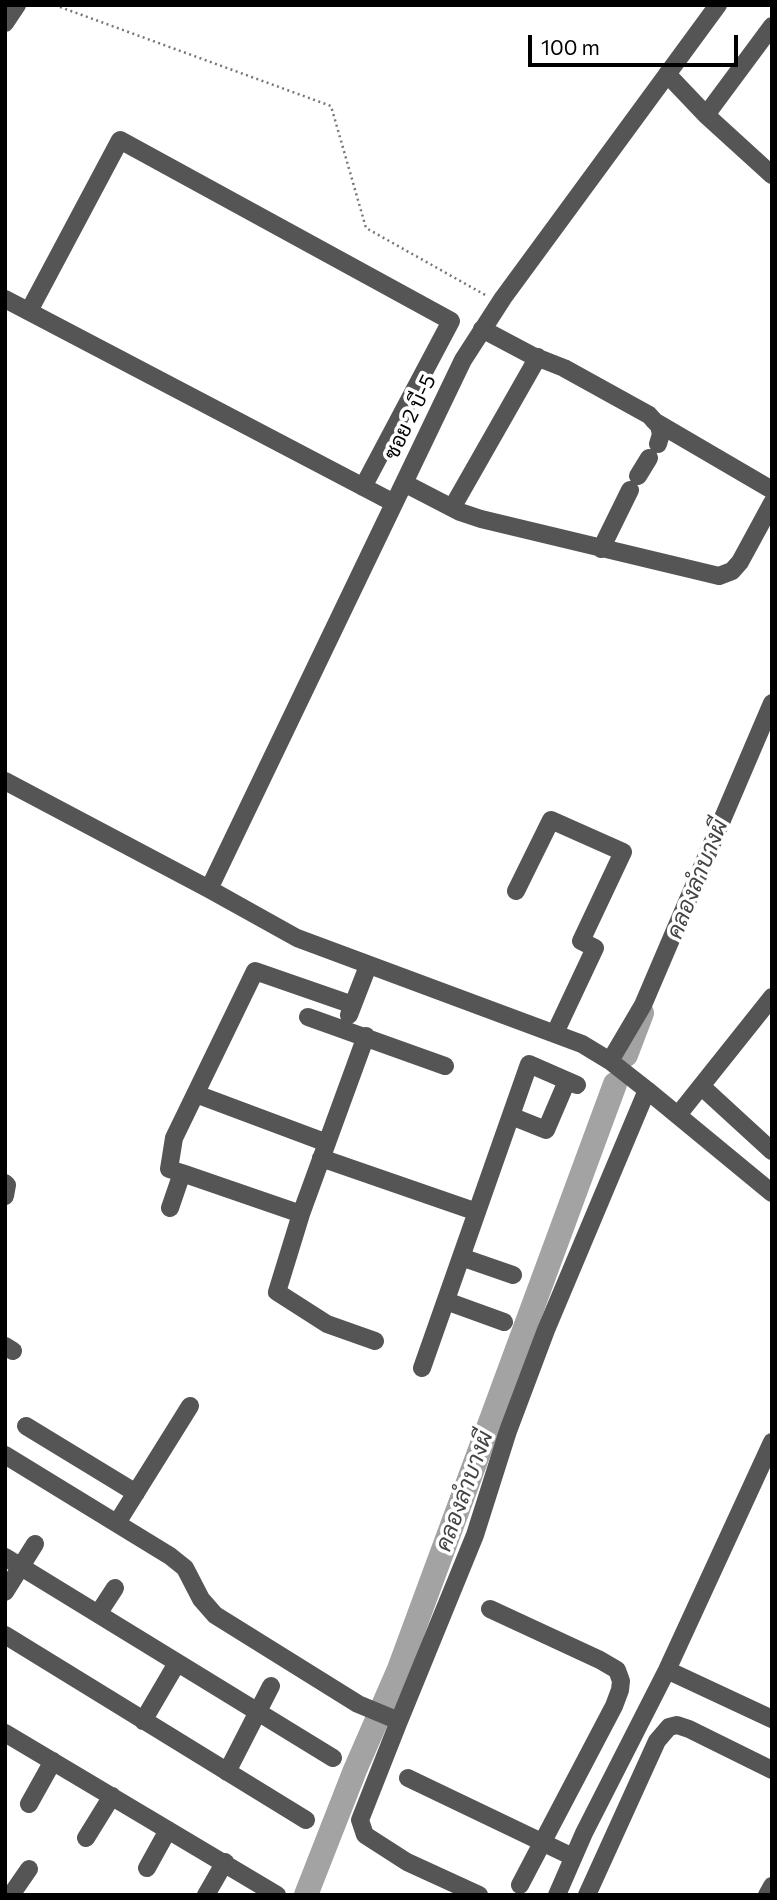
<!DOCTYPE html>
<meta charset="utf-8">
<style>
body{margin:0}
#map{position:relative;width:777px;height:1900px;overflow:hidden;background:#fff;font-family:Commissioner,sans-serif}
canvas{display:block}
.frame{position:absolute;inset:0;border:7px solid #000;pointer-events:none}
.scale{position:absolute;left:528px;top:35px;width:210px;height:32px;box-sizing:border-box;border:4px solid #000;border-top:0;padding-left:9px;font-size:21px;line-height:24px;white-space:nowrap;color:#000;-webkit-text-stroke:5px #fff;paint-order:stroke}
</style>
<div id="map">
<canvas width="777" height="1900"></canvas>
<div class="frame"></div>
<div class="scale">100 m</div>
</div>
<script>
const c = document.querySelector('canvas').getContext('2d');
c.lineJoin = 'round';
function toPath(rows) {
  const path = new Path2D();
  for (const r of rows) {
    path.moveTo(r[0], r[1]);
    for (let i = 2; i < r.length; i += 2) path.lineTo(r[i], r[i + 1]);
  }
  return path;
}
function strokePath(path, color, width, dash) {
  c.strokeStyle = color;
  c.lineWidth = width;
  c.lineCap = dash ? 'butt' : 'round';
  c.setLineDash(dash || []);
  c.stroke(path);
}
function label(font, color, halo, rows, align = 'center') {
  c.font = font + ' Commissioner,Sarabun,sans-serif';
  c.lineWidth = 7;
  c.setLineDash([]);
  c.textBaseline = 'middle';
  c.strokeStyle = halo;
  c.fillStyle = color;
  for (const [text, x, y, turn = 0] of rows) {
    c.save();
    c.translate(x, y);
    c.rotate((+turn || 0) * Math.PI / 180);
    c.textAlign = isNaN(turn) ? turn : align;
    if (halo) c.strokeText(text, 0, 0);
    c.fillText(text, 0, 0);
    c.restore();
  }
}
const river = toPath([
 [626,1055,642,1013],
 [306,1895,355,1770,399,1669,615,1084]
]);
const path = toPath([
 [60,7,331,106,366,228,487,296]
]);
const minor = toPath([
 [5,23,17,5],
 [667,74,706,115,772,175],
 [706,115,772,26],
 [5,299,394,503],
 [29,311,120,140,451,321,363,487],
 [482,329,531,355,564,368,649,415,659,426,661,434,658,444],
 [654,421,772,490],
 [638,476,649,458],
 [404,483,460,512,481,519,719,576,732,571,740,562,772,503],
 [452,508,538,357],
 [601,549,630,490],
 [5,781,209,889,297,938,582,1044,610,1061,647,1090,772,1193],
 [209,889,463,360,503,298,718,5],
 [516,891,551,820,623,852,581,941,595,948,555,1033],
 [349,1015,368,966],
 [308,1017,445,1066],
 [366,1036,301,1214,277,1292,327,1324,375,1341],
 [610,1061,643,1005,772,703],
 [701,1086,772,1151],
 [196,1094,327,1143],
 [678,1115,772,997],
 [511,1116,546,1130,567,1081],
 [321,1158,477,1212],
 [182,1173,301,1214],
 [5,1183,7,1185,5,1196],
 [170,1208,182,1173,169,1169,174,1138,255,971,353,1005],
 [461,1257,513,1275],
 [446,1301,504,1322],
 [5,1346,13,1351],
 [422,1368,529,1064,577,1085],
 [26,1426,136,1493],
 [5,1455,170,1556,185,1568,201,1599,215,1615,358,1704,399,1721,360,1820,365,1835,407,1862,479,1895],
 [117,1523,190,1406],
 [5,1557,333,1758],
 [5,1592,35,1544],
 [490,1609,600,1660,617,1670,621,1681,620,1690,614,1706,520,1885],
 [98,1614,115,1588],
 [5,1635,306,1820],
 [667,1670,772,1719],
 [143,1721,177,1663],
 [399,1721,475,1535,508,1431,546,1330,647,1090],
 [5,1733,277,1895],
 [227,1772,271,1686],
 [408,1778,573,1857],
 [29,1804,53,1761],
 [86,1838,112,1796],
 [147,1868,168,1830],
 [11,1895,29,1869],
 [206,1895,225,1862],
 [557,1895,584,1833,667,1670,772,1442],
 [587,1895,657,1741,669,1727,677,1725,689,1729,772,1770],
 [767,1895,772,1886]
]);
const streetNames = [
 ["ซอย 2 บี-5",410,417,-64]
];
const waterNames = [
 ["คลองลำบางผี",697,879,-68],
 ["คลองลำบางผี",464,1491,-70]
];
strokePath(river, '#a3a3a3', 24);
strokePath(path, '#777', 2.5, [2, 3.5]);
strokePath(minor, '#555', 18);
label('21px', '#000', '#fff', streetNames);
label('italic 23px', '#444', '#fff', waterNames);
</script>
